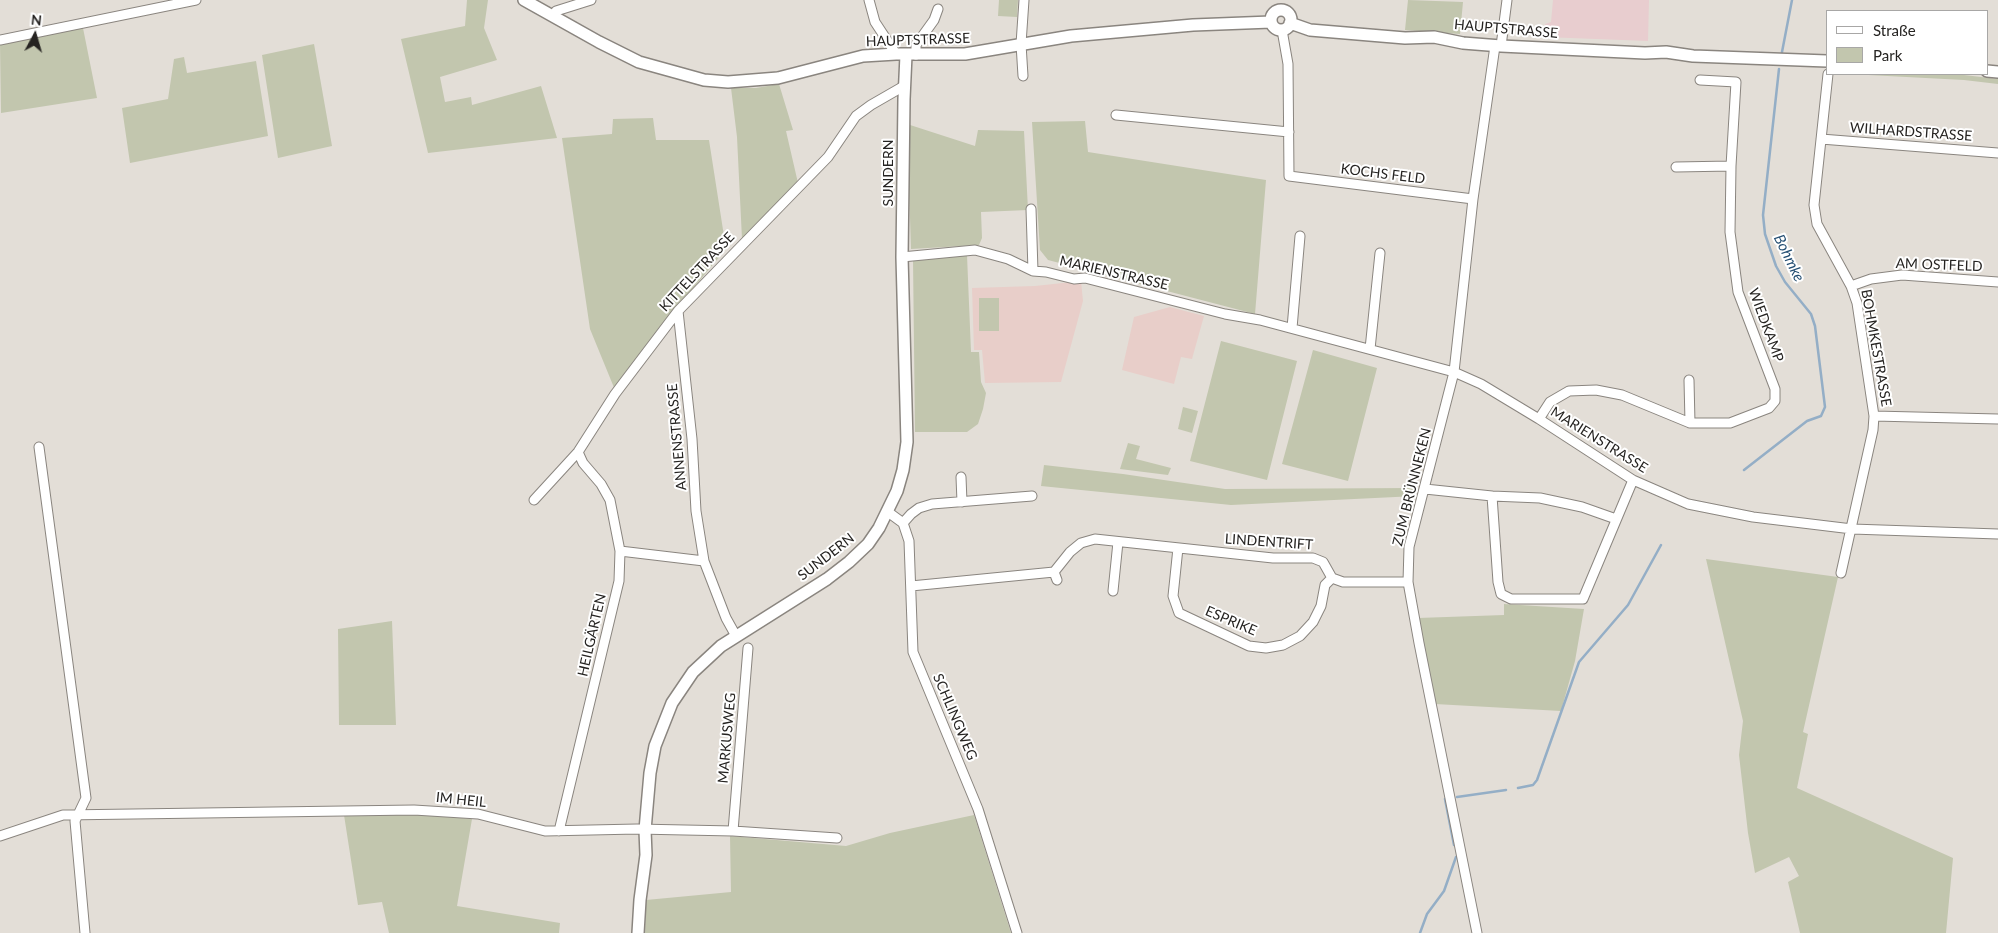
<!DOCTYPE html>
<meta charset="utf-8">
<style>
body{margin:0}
#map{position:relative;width:1998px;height:933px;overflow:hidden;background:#e3ded7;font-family:Lato,sans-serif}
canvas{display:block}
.legend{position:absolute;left:1826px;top:10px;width:162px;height:65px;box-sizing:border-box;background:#fff;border:1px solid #a8a7a6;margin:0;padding:6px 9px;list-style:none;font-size:15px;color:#252321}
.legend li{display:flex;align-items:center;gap:10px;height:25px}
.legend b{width:25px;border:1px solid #a8a7a6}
.north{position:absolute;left:10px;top:10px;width:50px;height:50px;-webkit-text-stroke:4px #fff;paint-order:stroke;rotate:6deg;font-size:14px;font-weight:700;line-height:20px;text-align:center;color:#252321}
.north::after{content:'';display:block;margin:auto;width:18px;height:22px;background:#252321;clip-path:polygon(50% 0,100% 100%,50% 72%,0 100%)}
</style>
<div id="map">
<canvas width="1998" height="933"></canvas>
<ul class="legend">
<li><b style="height:6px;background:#fff"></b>Straße</li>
<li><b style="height:14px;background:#c2c6ae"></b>Park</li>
</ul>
<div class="north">N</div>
</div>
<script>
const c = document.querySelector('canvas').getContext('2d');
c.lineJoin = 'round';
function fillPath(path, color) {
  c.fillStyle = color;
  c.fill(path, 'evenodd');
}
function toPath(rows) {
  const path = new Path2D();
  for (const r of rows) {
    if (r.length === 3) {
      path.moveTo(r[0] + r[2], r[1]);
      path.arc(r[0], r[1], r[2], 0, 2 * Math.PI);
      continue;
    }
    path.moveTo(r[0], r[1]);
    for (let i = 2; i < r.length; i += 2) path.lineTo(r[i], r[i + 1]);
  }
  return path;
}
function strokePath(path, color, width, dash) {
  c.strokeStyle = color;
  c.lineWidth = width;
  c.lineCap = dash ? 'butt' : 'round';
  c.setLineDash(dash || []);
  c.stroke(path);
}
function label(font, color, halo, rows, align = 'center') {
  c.font = font + ' Lato,sans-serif';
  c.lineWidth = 4;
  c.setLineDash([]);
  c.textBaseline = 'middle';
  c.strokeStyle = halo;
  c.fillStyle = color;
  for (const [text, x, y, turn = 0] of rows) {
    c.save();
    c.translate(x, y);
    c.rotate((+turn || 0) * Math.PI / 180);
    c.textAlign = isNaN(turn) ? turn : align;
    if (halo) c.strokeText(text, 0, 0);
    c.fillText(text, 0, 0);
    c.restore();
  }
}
const commercial = toPath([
 [1553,0,1649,0,1648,41,1544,37,1545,24,1551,22]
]);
const education = toPath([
 [1081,281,1083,301,1061,382,985,383,982,350,974,350,972,288,1035,286],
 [1170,307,1204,316,1192,359,1181,357,1174,384,1122,370,1134,317]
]);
const green = toPath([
 [467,0,488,0,484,28,497,60,440,77,445,102,471,97,472,105,541,86,557,138,428,153,401,39,465,26],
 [999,0,1018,0,1017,17,998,16],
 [1408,0,1463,2,1460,34,1405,30],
 [83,28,97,98,1,113,0,43],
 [314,44,332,146,278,158,262,55],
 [184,57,187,73,256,61,268,136,130,163,122,108,168,99,174,59],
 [1849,74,1964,75,1998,79,1998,84,1964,80],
 [779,84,793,130,786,131,798,183,742,239,737,137,731,88,756,88],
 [653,118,656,140,709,140,726,249,674,311,615,390,590,329,562,138,612,134,613,119],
 [1085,121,1088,152,1266,180,1255,314,1048,260,1040,250,1032,122],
 [907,124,975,146,978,130,1024,131,1028,210,981,212,982,238,979,245,911,249],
 [967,255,971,352,979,352,981,382,986,393,983,409,978,424,967,432,915,432,913,259],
 [979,298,999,298,999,331,979,331],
 [1221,341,1297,361,1267,480,1190,461],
 [1313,350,1377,368,1348,481,1282,464],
 [1183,407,1198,411,1192,433,1178,429],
 [1128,443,1140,446,1136,459,1171,468,1168,475,1120,469],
 [1044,465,1123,474,1225,489,1413,488,1416,496,1231,505,1041,486],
 [1706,559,1838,577,1803,732,1808,734,1797,788,1953,858,1946,933,1800,933,1788,882,1799,876,1789,857,1755,873,1748,833,1739,755,1743,721],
 [1504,604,1584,609,1575,661,1561,711,1435,704,1418,618,1504,615],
 [392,621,396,725,339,725,338,629],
 [344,815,432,815,472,819,457,906,560,923,559,933,389,933,382,902,358,905],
 [974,815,1011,933,645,933,646,900,731,892,730,836,846,846,890,833]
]);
const stream = toPath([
 [1782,52,1792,0],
 [1744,470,1807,421,1821,416,1825,407,1815,326,1811,314,1785,282,1776,266,1765,234,1763,215,1779,69],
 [1518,788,1533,785,1537,780,1579,662,1628,605,1661,545],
 [1457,797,1506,790],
 [1445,799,1454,845],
 [1420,933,1427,914,1444,891,1456,857]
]);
const street = toPath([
 [869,0,875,22,896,54],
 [553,16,556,11,591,0],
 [1282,30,1288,64,1289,176,1473,199],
 [0,40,196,0],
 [1501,46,1507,0],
 [916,55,916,45,934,20,938,9],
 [1828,74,1814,205,1817,224,1851,286,1857,303,1874,416,1873,430,1841,573],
 [1023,76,1021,44,1024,0],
 [1116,115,1289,132],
 [1821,139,1998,153],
 [1676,167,1731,166],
 [1031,209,1033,271],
 [902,257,975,250,1008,259,1033,271,1046,272,1074,279,1085,278,1225,314,1260,320,1454,372,1481,384,1539,419,1633,480,1688,504,1753,517,1852,529,1998,534],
 [1851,286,1871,279,1902,275,1998,282],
 [678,311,692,439,696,511,704,561],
 [1292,328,1300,236],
 [1370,349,1380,253],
 [1689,380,1690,423],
 [1874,416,1998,419],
 [1539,419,1550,402,1569,391,1596,390,1622,395,1690,423,1730,423,1769,408,1775,401,1775,389,1738,292,1730,232,1731,166,1736,82,1700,80],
 [39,447,86,798,75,821,85,933],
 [961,477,962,502],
 [1425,489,1492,496,1498,582,1501,594,1511,599,1583,599,1633,480],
 [1492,496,1540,498,1582,507,1616,519],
 [534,500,578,452,615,394,678,311,828,157,856,116,871,105,904,86],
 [888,512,903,523,909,541,913,652,978,809,1017,933],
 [903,523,911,514,919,508,932,504,1032,496],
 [1178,548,1173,596,1179,613,1249,646,1266,648,1283,645,1300,636,1313,622,1321,606,1325,585,1332,578],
 [620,551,704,561,726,618,736,636],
 [1057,580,1054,572,1070,552,1081,543,1095,539,1273,558,1313,558,1323,562,1332,578,1343,582,1408,582],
 [911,586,1054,572],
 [1113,591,1118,542],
 [559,831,619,581,620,551,610,500,601,484,583,463,578,452],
 [733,831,748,648],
 [0,836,63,815,414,810,478,814,545,831,637,829,733,831,837,838],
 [1477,933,1419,643,1408,582,1409,547,1454,372,1473,199,1495,46]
]);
const secondary = toPath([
 [524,0,599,42,639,62,704,80,728,82,778,78,863,56,896,54,965,54,1071,36,1193,25,1271,22],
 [1281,20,10],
 [1290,23,1310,30,1405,38,1434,37,1463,43,1501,46,1645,53,1666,52,1693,56,1827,61],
 [1987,71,1998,72],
 [638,933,640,900,646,855,645,830,650,773,655,746,672,703,693,672,721,646,827,579,849,562,868,544,879,528,897,491,903,470,907,442,902,257,904,99,906,55]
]);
const streetNames = [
 ["HAUPTSTRASSE",1506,29,5],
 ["HAUPTSTRASSE",918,40,-2],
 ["WILHARDSTRASSE",1911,132,4],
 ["SUNDERN",888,173,-90],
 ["KOCHS FELD",1383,174,7],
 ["AM OSTFELD",1939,265,2],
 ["KITTELSTRASSE",697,272,-47],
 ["MARIENSTRASSE",1114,273,13],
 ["WIEDKAMP",1766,325,70],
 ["BOHMKESTRASSE",1876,348,80],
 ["ANNENSTRASSE",677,437,-95],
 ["MARIENSTRASSE",1599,440,32],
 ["ZUM BRÜNNEKEN",1412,487,-76],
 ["LINDENTRIFT",1269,542,4],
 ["SUNDERN",826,557,-38],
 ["ESPRIKE",1231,621,23],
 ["HEILGÄRTEN",592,635,-77],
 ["SCHLINGWEG",955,717,67],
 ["MARKUSWEG",727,738,-85],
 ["IM HEIL",461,800,6]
];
const waterNames = [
 ["Bohmke",1789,258,64]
];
fillPath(commercial, '#e8cdcf');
fillPath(education, '#e8cec9');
fillPath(green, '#c2c6ae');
strokePath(stream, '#94aec6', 2.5);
strokePath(street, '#8a857f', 11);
strokePath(secondary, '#8a857f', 14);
strokePath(street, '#fff', 9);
strokePath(secondary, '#fff', 11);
label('14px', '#252321', '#fff', streetNames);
label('italic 15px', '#254f73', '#fff', waterNames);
</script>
